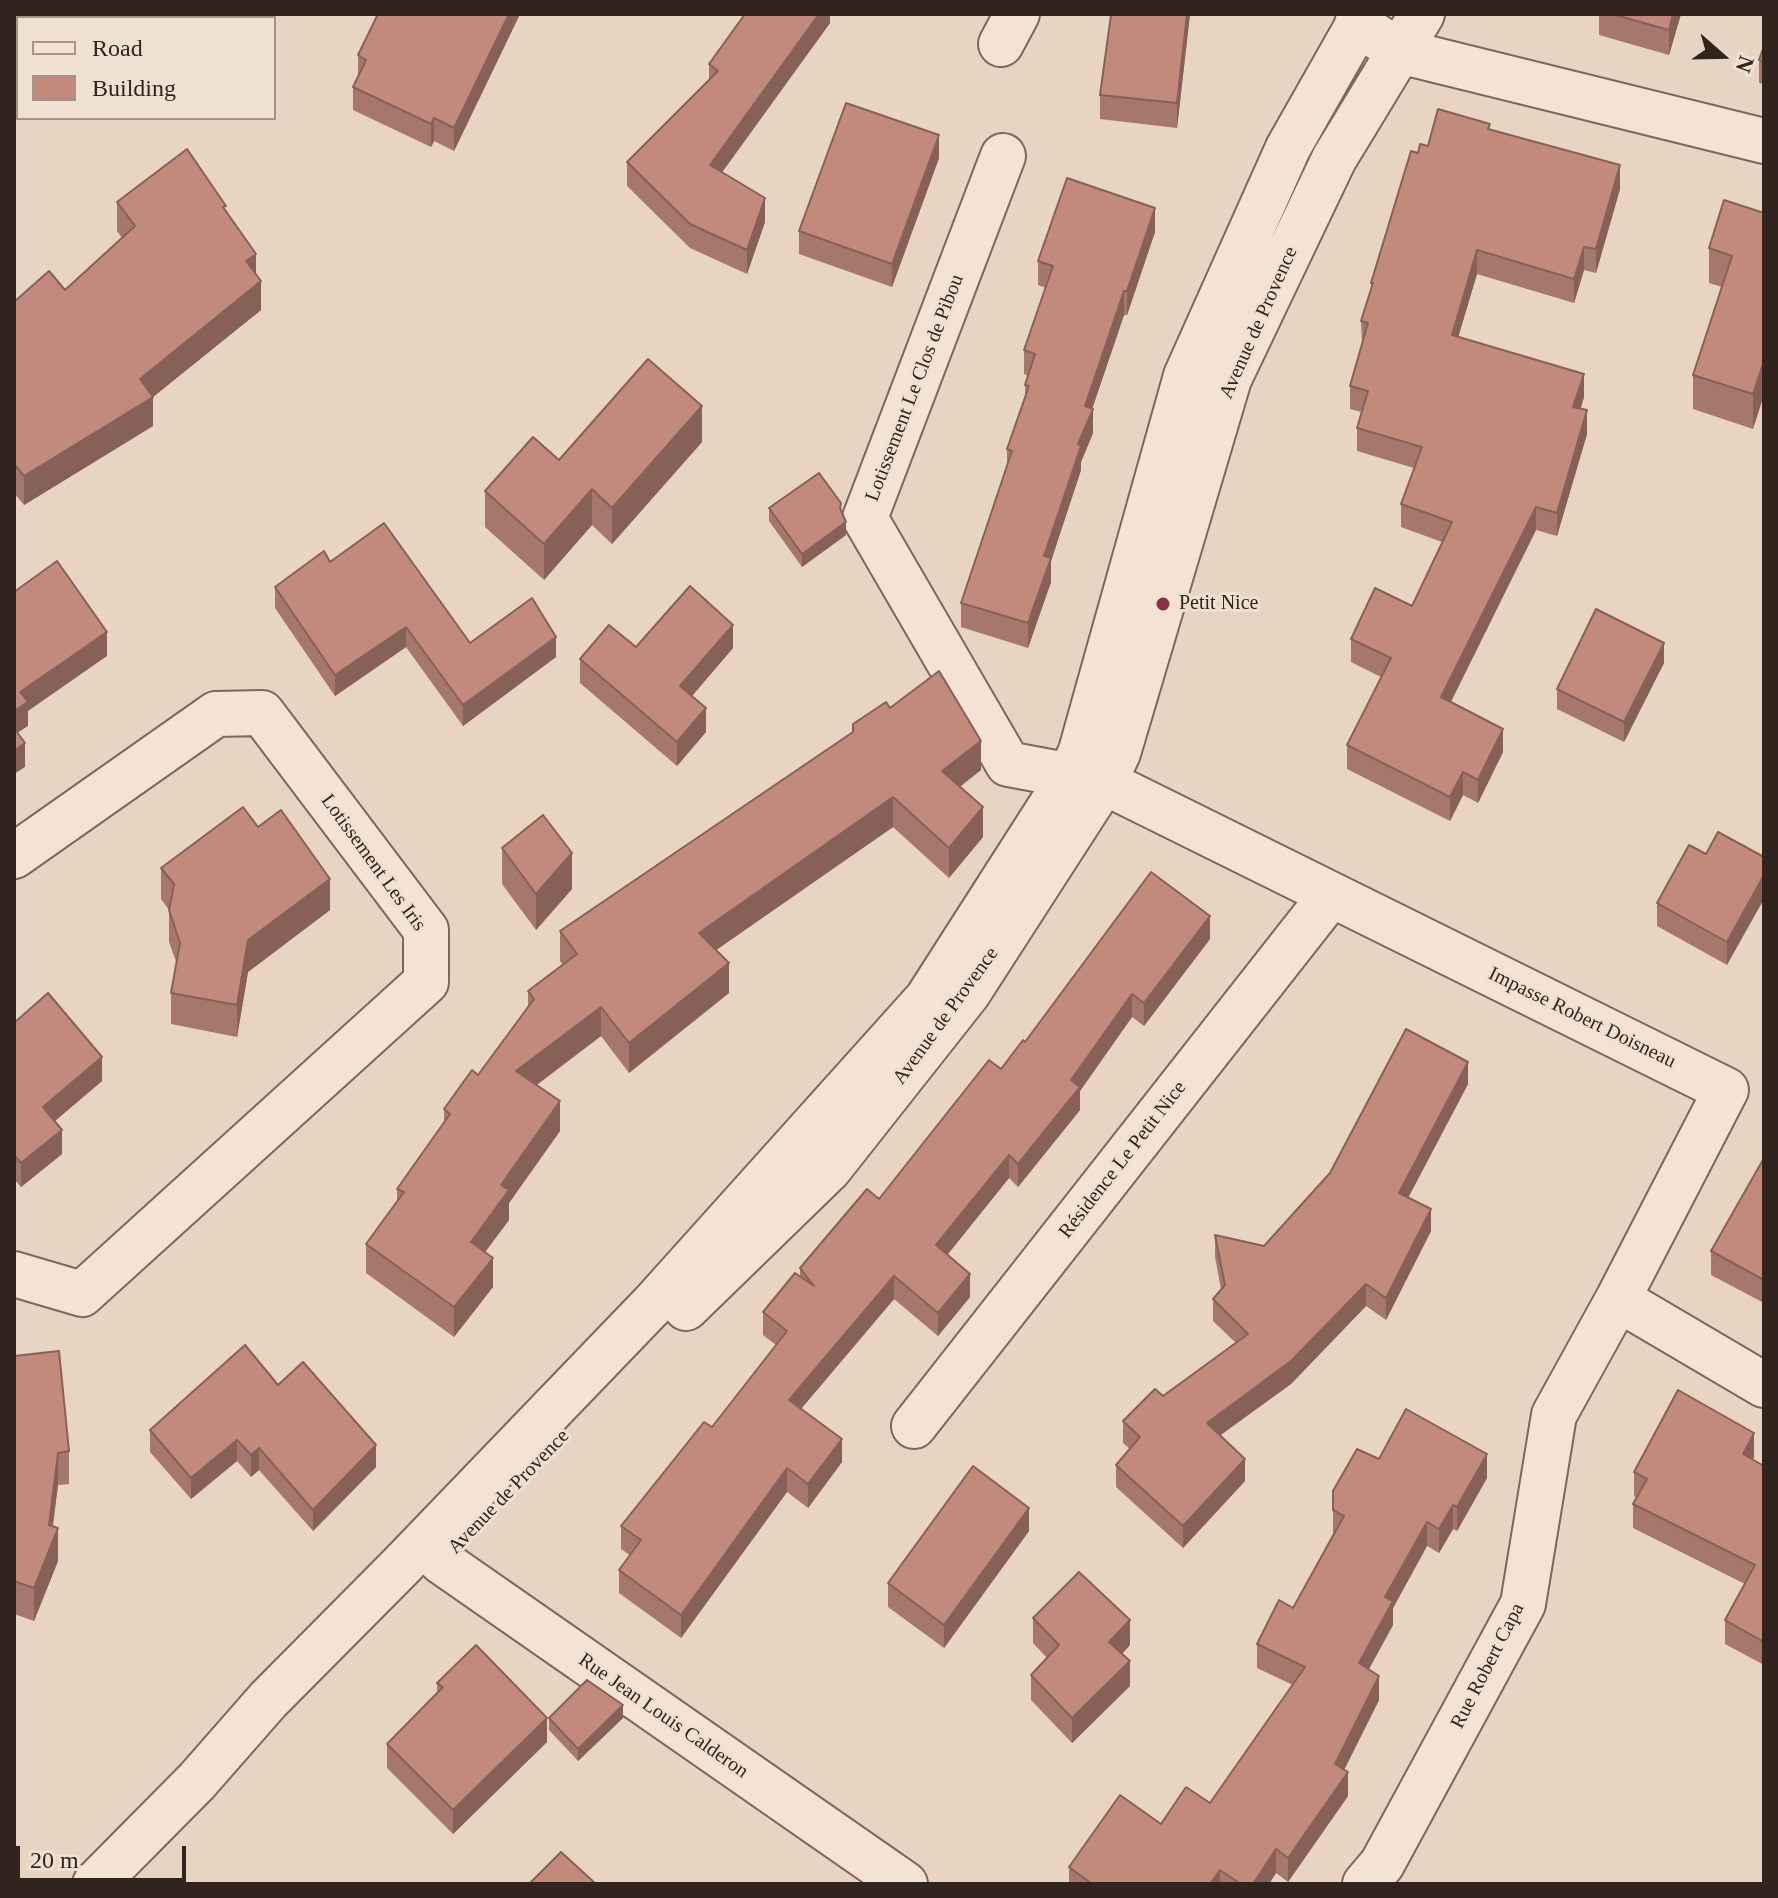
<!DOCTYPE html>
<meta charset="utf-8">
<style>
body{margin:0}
#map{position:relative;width:1778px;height:1898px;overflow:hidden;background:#e8d4c2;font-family:"Times New Roman",serif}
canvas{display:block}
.frame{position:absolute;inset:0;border:16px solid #31231e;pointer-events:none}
.legend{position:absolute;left:16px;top:16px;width:260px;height:104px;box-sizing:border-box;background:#f0e0d1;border:2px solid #a49489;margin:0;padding:10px 14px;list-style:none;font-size:24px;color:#31231e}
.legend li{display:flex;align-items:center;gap:16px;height:40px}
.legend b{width:40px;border:2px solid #a49489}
.north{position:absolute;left:1682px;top:16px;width:80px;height:80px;-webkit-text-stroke:6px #f0e0d1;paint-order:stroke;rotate:110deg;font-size:22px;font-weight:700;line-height:32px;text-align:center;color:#31231e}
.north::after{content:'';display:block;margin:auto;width:28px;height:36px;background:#31231e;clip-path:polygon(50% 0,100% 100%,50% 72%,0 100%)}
.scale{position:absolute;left:16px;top:1846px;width:170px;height:36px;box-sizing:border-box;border:4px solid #31231e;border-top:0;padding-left:10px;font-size:24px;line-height:28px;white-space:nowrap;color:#31231e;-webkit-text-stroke:6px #f0e0d1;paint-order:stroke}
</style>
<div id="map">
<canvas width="1778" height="1898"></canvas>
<div class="frame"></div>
<ul class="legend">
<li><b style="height:10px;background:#f4e3d4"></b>Road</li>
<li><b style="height:22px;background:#c18a7d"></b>Building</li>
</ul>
<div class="north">N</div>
<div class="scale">20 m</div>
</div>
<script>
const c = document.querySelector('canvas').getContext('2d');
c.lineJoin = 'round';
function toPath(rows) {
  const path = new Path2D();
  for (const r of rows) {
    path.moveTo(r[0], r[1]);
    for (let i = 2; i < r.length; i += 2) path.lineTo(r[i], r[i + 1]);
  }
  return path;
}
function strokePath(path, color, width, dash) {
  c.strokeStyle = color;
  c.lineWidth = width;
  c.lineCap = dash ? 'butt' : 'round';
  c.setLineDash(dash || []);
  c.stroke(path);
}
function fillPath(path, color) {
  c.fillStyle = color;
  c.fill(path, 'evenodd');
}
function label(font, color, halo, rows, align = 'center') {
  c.font = font + ' "Times New Roman",serif';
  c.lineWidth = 6;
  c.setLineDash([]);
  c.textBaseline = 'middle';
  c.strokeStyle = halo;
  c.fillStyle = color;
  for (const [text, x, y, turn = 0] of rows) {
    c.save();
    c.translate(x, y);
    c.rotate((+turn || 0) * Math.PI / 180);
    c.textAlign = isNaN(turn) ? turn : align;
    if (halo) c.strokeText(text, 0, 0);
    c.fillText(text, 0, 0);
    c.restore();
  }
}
const minor = toPath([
 [106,14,116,18],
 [179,18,185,14],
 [1357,24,1399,51,1764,141],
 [1001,44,1017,14],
 [1003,156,865,518,1008,764,1104,782,1726,1090,1618,1299,1764,1385],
 [14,856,216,714,262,713,426,930,426,982,82,1294,14,1274],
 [914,1426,1331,895],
 [424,1543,442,1562,905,1884],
 [1365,1884,1382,1864,1523,1604,1554,1415,1618,1299]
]);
const tertiary = toPath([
 [686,1308,829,1169,968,993,1104,782,1118,753,1229,379,1334,159,1422,14],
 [95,1884,197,1781,268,1700,401,1566,654,1303,927,999,1071,774,1081,751,1186,376,1288,148,1364,14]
]);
const wall = toPath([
 [520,14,454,151,434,141,431,147,353,110,353,87,358,77,358,55],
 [830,14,830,23,722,172,765,222,747,274,690,248,627,186,627,162,709,80,709,64],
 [1190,14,1177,128,1100,119,1100,95],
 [1599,14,1681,14,1669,55,1599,35],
 [1764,46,1764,84,1759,83,1759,60],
 [1490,129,1620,189,1596,273,1584,270,1574,303,1477,274,1458,337,1584,397,1581,408,1587,434,1557,536,1536,530,1451,702,1503,752,1478,803,1463,795,1450,821,1347,769,1347,745,1381,677,1351,662,1351,639,1412,606,1442,542,1401,527,1401,504,1414,468,1357,451,1357,428,1361,412,1350,409,1350,386,1362,344,1361,321,1371,289,1371,283,1418,153,1428,146],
 [939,158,892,287,799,254,799,231],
 [117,202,226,211,256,275,261,310,153,397,153,426,24,505,14,493,14,302,65,290,122,238,117,231],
 [1764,213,1753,429,1693,409,1693,375,1722,287,1709,283,1709,248],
 [1155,232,1127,315,1124,315,1092,409,1093,433,1081,462,1081,470,1051,561,1051,582,1028,648,961,627,961,603,1007,466,1007,449,1025,397,1025,385,1028,376,1024,374,1024,350,1046,288,1038,285,1038,261],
 [702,442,612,544,592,525,544,580,485,527,485,491,559,460],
 [769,508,846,535,802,567,769,521],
 [330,562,470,643,556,657,463,726,406,647,335,696,275,608,275,587],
 [636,647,733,648,692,696,706,732,677,766,580,683,580,659],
 [1664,663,1624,742,1557,709,1557,689],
 [890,708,981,770,960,787,983,837,949,878,893,827,716,950,729,993,629,1073,601,1036,537,1085,560,1131,509,1203,509,1220,485,1252,493,1287,454,1337,366,1273,366,1244,397,1202,397,1189,444,1123,444,1109,478,1075,528,1007,528,991,563,965,560,961,560,931],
 [258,827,330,910,248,972,237,1037,171,1024,171,993,177,964,169,942,169,910,161,899,161,868],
 [502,848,572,889,536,930,502,884],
 [1706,854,1764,857,1727,965,1657,926,1657,903],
 [1210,939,1144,1026,1132,1017,1080,1091,1080,1110,1018,1187,1009,1178,947,1255,970,1297,938,1336,894,1299,801,1409,842,1462,808,1508,787,1492,681,1638,619,1593,619,1570,630,1555,621,1549,621,1526,712,1427,776,1345,763,1335,763,1312,800,1276,800,1268,879,1199,1025,1042],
 [14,1023,102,1081,55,1121,62,1154,21,1187,14,1179],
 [1468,1084,1408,1198,1431,1231,1386,1320,1366,1306,1291,1384,1220,1435,1245,1481,1183,1548,1116,1487,1116,1465,1130,1449,1123,1443,1123,1421,1163,1396,1236,1343,1213,1321,1213,1299,1221,1289,1215,1257,1215,1235,1264,1246],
 [1764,1158,1764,1303,1711,1275,1711,1251],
 [14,1356,69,1451,69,1484,58,1485,53,1526,58,1561,34,1621,14,1614],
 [278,1385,376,1467,313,1531,259,1470,251,1477,237,1461,191,1499,150,1452,150,1430],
 [1754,1457,1753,1460,1764,1466,1764,1665,1725,1644,1725,1620,1745,1584,1633,1528,1633,1504,1637,1498,1634,1496,1634,1472],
 [1379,1459,1487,1478,1457,1531,1453,1529,1439,1553,1427,1546,1393,1608,1393,1625,1369,1669,1379,1700,1344,1770,1348,1796,1288,1882,1276,1873,1269,1884,1069,1884,1069,1867,1161,1824,1210,1803,1293,1685,1257,1668,1257,1644,1293,1608,1333,1534,1333,1491],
 [1029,1531,944,1648,888,1607,888,1583],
 [1033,1618,1130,1645,1122,1654,1130,1686,1072,1743,1031,1700,1031,1675,1047,1658,1033,1643],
 [437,1683,547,1742,453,1834,387,1768,387,1744,437,1693],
 [549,1718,623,1718,578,1761,549,1730]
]);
const shadedWall = toPath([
 [509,14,520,14,454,151,454,128],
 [819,14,830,14,830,23,710,189,710,165],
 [1187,14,1190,14,1177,128,1177,103],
 [1673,14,1681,14,1669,55,1669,30],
 [434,118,434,141,431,147,431,124],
 [939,135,939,158,892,287,892,264],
 [1620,165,1620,189,1596,273,1596,249],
 [765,198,765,222,747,274,747,250],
 [1155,208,1155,232,1127,315,1127,291],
 [1584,247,1584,270,1574,303,1574,279],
 [1477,250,1477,274,1452,358,1452,335],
 [256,254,256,283,246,261],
 [261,281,261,310,153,397,153,426,24,505,24,476,140,379],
 [1124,291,1124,315,1087,424,1093,409,1093,433,1081,462,1081,470,1051,561,1051,582,1028,648,1028,623,1044,556,1078,444,1085,406],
 [1764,361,1764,395,1753,429,1753,394],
 [1584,374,1584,397,1573,430,1573,407],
 [702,406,702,442,612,544,612,508],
 [1587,410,1587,434,1557,536,1557,513],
 [592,489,592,525,544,580,544,544],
 [1536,507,1536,530,1441,721,1441,697],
 [846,522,846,535,802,567,802,554],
 [733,625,733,648,680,710,680,686],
 [406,627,406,647,335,696,335,675],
 [107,632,107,656,28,711,28,726,14,735,14,711,20,692],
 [556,637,556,657,463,726,463,705],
 [1664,643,1664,663,1624,742,1624,722],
 [706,708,706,732,677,766,677,742],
 [1503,729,1503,752,1478,803,1478,780],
 [981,741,981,770,942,800,942,771],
 [25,743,25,767,14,774,14,751],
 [1463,772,1463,795,1450,821,1450,797],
 [893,797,893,827,699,962,699,933],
 [983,807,983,837,949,878,949,848],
 [572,853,572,889,536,930,536,894],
 [1764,875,1764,899,1727,965,1727,942],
 [330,879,330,910,248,972,237,1037,237,1005,248,940],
 [1210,916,1210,939,1144,1026,1144,1003],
 [729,963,729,993,629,1073,629,1043],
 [1132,994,1132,1017,1080,1091,1080,1110,1018,1187,1018,1164,1071,1080],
 [601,1007,601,1036,516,1100,516,1071],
 [102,1057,102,1081,43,1131,43,1107],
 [1468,1062,1468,1084,1399,1215,1399,1193],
 [560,1101,560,1131,509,1203,509,1220,471,1271,471,1242,501,1185],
 [62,1130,62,1154,21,1187,21,1163],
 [1009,1155,1009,1178,936,1269,936,1245],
 [1431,1209,1431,1231,1386,1320,1386,1298],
 [493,1258,493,1287,454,1337,454,1307],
 [970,1274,970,1297,938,1336,938,1313],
 [894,1276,894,1299,789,1423,789,1400],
 [1366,1284,1366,1306,1291,1384,1207,1445,1207,1423],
 [1754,1433,1754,1457,1743,1478,1743,1454],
 [842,1439,842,1462,808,1508,808,1484],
 [237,1440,237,1461,191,1499,191,1478],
 [376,1445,376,1467,313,1531,313,1510],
 [259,1448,259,1470,251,1477,251,1455],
 [58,1453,58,1485,49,1551,58,1528,58,1561,34,1621,34,1588,49,1525],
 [1487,1454,1487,1478,1457,1531,1457,1507],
 [1245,1459,1245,1481,1183,1548,1183,1526],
 [787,1468,787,1492,681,1638,681,1615],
 [1453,1505,1453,1529,1439,1553,1439,1529],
 [1029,1508,1029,1531,944,1648,944,1625],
 [1427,1522,1427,1546,1393,1608,1393,1625,1359,1687,1359,1663,1385,1597],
 [1130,1620,1130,1645,1109,1667,1109,1642],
 [1130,1661,1130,1686,1072,1743,1072,1718],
 [1379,1676,1379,1700,1335,1788,1335,1764],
 [623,1705,623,1718,578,1761,578,1749],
 [547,1718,547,1742,453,1834,453,1810],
 [1348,1772,1348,1796,1288,1882,1288,1858],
 [1276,1849,1276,1873,1269,1884,1253,1884],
 [1220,1870,1220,1884,1210,1884]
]);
const building = toPath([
 [378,14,509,14,454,128,434,118,431,124,353,87,366,60,358,55,378,14],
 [745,14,819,14,710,165,765,198,747,250,690,224,627,162,718,71,709,64,745,14],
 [1113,14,1187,14,1177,103,1100,95,1111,15,1113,14],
 [1612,14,1673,14,1669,30,1612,14],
 [1764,46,1764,62,1759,60,1764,46],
 [846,103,939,135,892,264,799,231,846,103],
 [1438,109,1490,124,1488,129,1620,165,1596,249,1584,247,1574,279,1477,250,1452,335,1584,374,1573,407,1587,410,1557,513,1536,507,1441,697,1503,729,1478,780,1463,772,1450,797,1347,745,1391,658,1351,639,1375,588,1412,606,1452,522,1401,504,1422,447,1357,428,1368,391,1350,386,1368,323,1361,321,1373,283,1371,283,1411,151,1418,153,1420,144,1428,146,1438,109],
 [187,149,226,206,223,207,256,254,246,261,261,281,140,379,153,397,24,476,14,464,14,302,49,271,65,290,135,226,117,202,187,149],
 [1067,178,1155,208,1127,291,1124,291,1085,406,1093,409,1078,444,1081,446,1044,556,1051,558,1028,623,961,603,1012,451,1007,449,1029,386,1025,385,1035,354,1024,350,1053,266,1038,261,1067,178],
 [1724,200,1764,213,1764,361,1753,394,1693,375,1732,256,1709,248,1724,200],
 [648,359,702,406,612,508,592,489,544,544,485,491,533,437,559,460,648,359],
 [819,473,841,503,840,508,846,522,802,554,769,508,819,473],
 [384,523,470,643,532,598,556,637,463,705,406,627,335,675,275,587,324,551,330,562,384,523],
 [57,561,107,632,20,692,28,702,14,711,14,592,57,561],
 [690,586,733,625,680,686,706,708,677,742,580,659,609,625,636,647,690,586],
 [1596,609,1664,643,1624,722,1557,689,1596,609],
 [939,671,981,741,942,771,983,807,949,848,893,797,699,933,729,963,629,1043,601,1007,516,1071,560,1101,501,1185,509,1190,471,1242,493,1258,454,1307,366,1244,404,1192,397,1189,450,1114,444,1109,472,1070,478,1075,534,999,528,991,577,954,560,931,853,732,853,724,886,702,890,708,939,671],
 [14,728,25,743,14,751,14,728],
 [243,807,258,827,281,810,330,879,248,940,237,1005,171,993,180,943,169,910,174,884,161,868,243,807],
 [543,815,572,853,536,894,502,848,543,815],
 [1718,832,1764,857,1764,875,1727,942,1657,903,1689,845,1706,854,1718,832],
 [1151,872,1210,916,1144,1003,1132,994,1071,1080,1080,1087,1018,1164,1009,1155,936,1245,970,1274,938,1313,894,1276,789,1400,842,1439,808,1484,787,1468,681,1615,619,1570,641,1540,621,1526,704,1422,712,1427,787,1331,763,1312,795,1273,814,1286,800,1268,867,1189,879,1199,989,1060,1001,1069,1023,1040,1025,1042,1151,872],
 [48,993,102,1057,43,1107,62,1130,21,1163,14,1155,14,1023,48,993],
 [1406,1029,1468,1062,1399,1193,1431,1209,1386,1298,1366,1284,1291,1361,1207,1423,1245,1459,1183,1526,1116,1465,1140,1437,1123,1421,1155,1389,1163,1396,1248,1334,1213,1299,1225,1285,1215,1235,1264,1246,1330,1173,1406,1029],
 [1764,1158,1764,1280,1711,1251,1764,1158],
 [245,1345,278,1385,303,1362,376,1445,313,1510,259,1448,251,1455,237,1440,191,1478,150,1430,245,1345],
 [59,1351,69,1451,58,1453,49,1525,58,1528,34,1588,14,1581,14,1356,59,1351],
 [1678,1390,1754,1433,1743,1454,1764,1466,1764,1642,1725,1620,1755,1565,1633,1504,1647,1479,1634,1472,1678,1390],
 [1406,1409,1487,1454,1457,1507,1453,1505,1439,1529,1427,1522,1385,1597,1393,1601,1359,1663,1379,1676,1335,1764,1348,1772,1288,1858,1276,1849,1253,1884,1241,1884,1220,1870,1210,1884,1092,1884,1069,1867,1120,1795,1161,1824,1186,1787,1210,1803,1305,1667,1257,1644,1279,1600,1293,1608,1344,1516,1333,1510,1333,1491,1357,1449,1379,1459,1406,1409],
 [973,1466,1029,1508,944,1625,888,1583,973,1466],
 [1079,1572,1130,1620,1109,1642,1130,1661,1072,1718,1031,1675,1059,1645,1033,1618,1079,1572],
 [476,1645,547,1718,453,1810,387,1744,443,1687,437,1683,476,1645],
 [587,1680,623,1705,578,1749,549,1718,587,1680],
 [561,1852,596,1884,529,1884,561,1852]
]);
const markers = [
 [1163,604,8,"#873347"]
];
const streetNames = [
 ["Avenue de Provence",1259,323,-66],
 ["Lotissement Le Clos de Pibou",915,388,-69],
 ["Lotissement Les Iris",373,863,54],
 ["Avenue de Provence",946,1016,-54],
 ["Impasse Robert Doisneau",1582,1018,26],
 ["Résidence Le Petit Nice",1123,1160,-52],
 ["Avenue de Provence",509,1492,-46],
 ["Rue Robert Capa",1488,1666,-63],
 ["Rue Jean Louis Calderon",663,1716,35]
];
const poiNames = [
 ["Petit Nice",1179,604]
];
strokePath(minor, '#7f665c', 48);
strokePath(tertiary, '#7f665c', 48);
strokePath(minor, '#f4e3d4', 44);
strokePath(tertiary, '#f4e3d4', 44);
fillPath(wall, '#a6776c');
fillPath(shadedWall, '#876158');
fillPath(building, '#c18a7d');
strokePath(building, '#876158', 2);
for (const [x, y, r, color] of markers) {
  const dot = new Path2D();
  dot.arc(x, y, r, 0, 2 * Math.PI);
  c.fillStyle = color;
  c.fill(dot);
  strokePath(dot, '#f0e0d1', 3);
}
label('20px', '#31231e', '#f0e0d1', streetNames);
label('20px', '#31231e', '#f0e0d1', poiNames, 'left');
</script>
